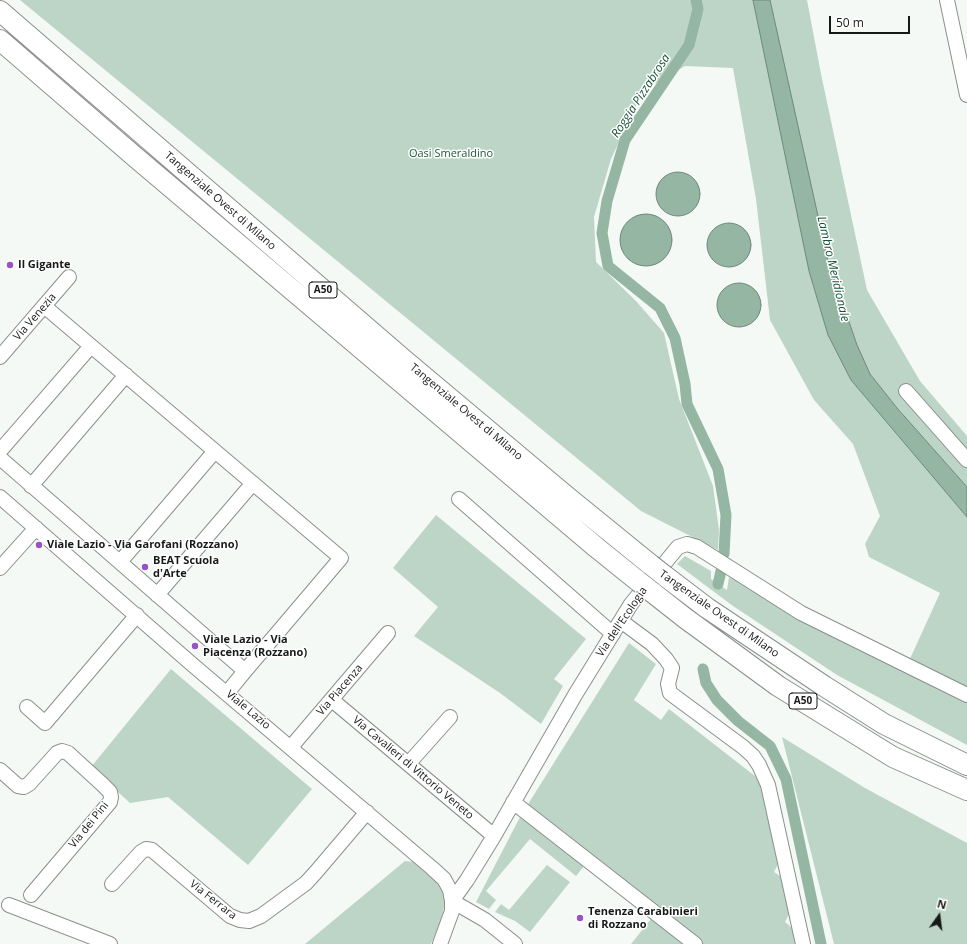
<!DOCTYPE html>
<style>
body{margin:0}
#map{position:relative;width:967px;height:944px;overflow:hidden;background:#f4f9f6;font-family:"Open Sans",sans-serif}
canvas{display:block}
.north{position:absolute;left:919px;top:896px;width:40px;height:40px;-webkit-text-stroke:3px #fff;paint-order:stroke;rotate:14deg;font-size:11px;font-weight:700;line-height:16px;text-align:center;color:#171918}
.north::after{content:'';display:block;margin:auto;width:14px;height:18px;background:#171918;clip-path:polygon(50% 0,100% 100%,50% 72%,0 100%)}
.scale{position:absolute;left:829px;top:16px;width:81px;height:18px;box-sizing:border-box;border:2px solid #171918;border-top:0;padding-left:5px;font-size:12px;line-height:14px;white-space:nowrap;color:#171918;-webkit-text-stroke:3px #fff;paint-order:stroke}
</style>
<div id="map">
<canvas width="967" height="944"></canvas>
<div class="north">N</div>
<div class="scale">50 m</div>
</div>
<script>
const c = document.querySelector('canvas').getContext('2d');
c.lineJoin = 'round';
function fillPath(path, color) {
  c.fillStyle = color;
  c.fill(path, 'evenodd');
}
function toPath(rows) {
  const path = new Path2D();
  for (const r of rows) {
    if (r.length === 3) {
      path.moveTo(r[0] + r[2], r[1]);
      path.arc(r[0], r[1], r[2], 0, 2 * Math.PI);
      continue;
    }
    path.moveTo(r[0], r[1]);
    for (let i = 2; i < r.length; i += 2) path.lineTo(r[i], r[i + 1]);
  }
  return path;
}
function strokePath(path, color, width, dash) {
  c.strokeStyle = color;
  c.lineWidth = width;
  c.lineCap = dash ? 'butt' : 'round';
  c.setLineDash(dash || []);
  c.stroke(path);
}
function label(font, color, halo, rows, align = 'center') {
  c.font = font + ' "Open Sans",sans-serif';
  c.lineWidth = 3;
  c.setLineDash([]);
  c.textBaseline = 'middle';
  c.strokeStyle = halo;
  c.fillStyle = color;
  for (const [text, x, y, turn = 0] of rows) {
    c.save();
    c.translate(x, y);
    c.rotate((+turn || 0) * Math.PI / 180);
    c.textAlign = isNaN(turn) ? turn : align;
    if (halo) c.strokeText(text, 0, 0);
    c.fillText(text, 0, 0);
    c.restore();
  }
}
const green = toPath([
 [20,0,753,0,809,271,828,335,851,380,967,517,967,691,909,661,940,593,869,557,865,544,880,516,853,444,814,400,770,320,756,199,733,68,685,66,643,91,611,159,594,217,596,262,636,301,664,333,679,399,713,486,719,530,718,550,641,511],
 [770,0,807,0,821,74,867,290,920,381,967,436,967,487,897,408,870,374,857,345,828,261],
 [436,515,586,639,554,679,563,686,541,724,500,693,414,636,438,607,393,568],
 [685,556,711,571,711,579,727,590,729,577,823,627,967,699,967,745,837,675,733,606,677,564],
 [629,643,656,664,634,700,661,720,669,709,760,780,781,858,774,872,785,879,792,908,785,922,797,932,800,944,631,944,651,919,584,866,576,876,530,839,486,891,496,900,489,909,476,902,520,817],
 [171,669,312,789,248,865,168,797,130,803,91,767],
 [782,737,865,788,967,843,967,944,834,944],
 [405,861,415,862,433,878,442,890,445,900,442,919,431,944,305,944],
 [547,865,570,882,530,932,515,921,495,912,501,904,509,910]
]);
const water = toPath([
 [753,0,770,0,828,261,857,345,870,374,897,408,967,487,967,517,851,380,828,335,809,271,753,0],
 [678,194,22],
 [646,240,26],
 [729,245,22],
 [739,305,22]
]);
const canal = toPath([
 [696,0,698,9,689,45,625,140,607,201,602,233,608,266,660,308,675,338,685,384,687,404,718,469,726,515,724,554],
 [718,584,721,571],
 [703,669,706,683,717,700,738,721,770,746,786,779,821,944]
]);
const minor = toPath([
 [947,0,967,95],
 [44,306,341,558,245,671,227,693],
 [0,357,69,277],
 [906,391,967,460],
 [0,451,91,346],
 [0,458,245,671],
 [31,486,126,375],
 [0,497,194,666,432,868,444,879,450,890,452,901,452,911,440,944],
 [459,499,613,634],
 [120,562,215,451],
 [0,568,36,528],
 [157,595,253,483],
 [621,621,652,644,666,659,672,668,668,684,670,693,743,747,753,756,759,765,768,785,803,944],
 [332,700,494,836],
 [27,707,45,723,137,615],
 [291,747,388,633],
 [409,763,450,717],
 [0,770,18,786,24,787,29,784,57,753,62,751,68,753,102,784,110,792,111,797,110,802,31,895],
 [513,802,695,944],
 [112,884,141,852,146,849,152,850,230,916,240,920,249,921,261,916,306,883,316,872,367,812],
 [9,905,110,944],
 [515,944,485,920,452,901,467,880,494,836,575,695,631,604,678,547,687,544,697,547,801,613,967,695]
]);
const highway = toPath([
 [0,11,403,359,566,496,651,565],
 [0,40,134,156,597,548,638,581],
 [665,576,707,608,824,686,884,724,967,765],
 [652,592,685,618,778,686,893,757,967,790]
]);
const highwayBridge = toPath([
 [651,565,665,576],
 [638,581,652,592]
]);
const markers = [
 [10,265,4,"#9754c9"],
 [39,545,4,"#9754c9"],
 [145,567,4,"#9754c9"],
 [195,646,4,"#9754c9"],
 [580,918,4,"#9754c9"]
];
const shields = [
 [323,290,28],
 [803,701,28]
];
const shieldNames = [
 ["A50",323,290],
 ["A50",803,701]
];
const parkNames = [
 ["Oasi Smeraldino",451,154]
];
const streetNames = [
 ["Tangenziale Ovest di Milano",220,201,41],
 ["Via Venezia",35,317,-49],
 ["Tangenziale Ovest di Milano",466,412,40],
 ["Tangenziale Ovest di Milano",719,614,35],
 ["Via dell'Ecologia",622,622,-56],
 ["Via Piacenza",340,690,-49],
 ["Viale Lazio",248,710,40],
 ["Via Cavalieri di Vittorio Veneto",413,768,40],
 ["Via dei Pini",89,825,-51],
 ["Via Ferrara",213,900,38]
];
const poiNames = [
 ["Il Gigante",18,265],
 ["Viale Lazio - Via Garofani (Rozzano)",47,545],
 ["BEAT Scuola",153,561],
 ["d'Arte",153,574],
 ["Viale Lazio - Via",203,640],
 ["Piacenza (Rozzano)",203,653],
 ["Tenenza Carabinieri",588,912],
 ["di Rozzano",588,925]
];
const waterNames = [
 ["Roggia Pizzabrosa",641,96,-57],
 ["Lambro Meridionale",833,269,77]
];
fillPath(green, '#bcd5c6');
fillPath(water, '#94b6a2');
strokePath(water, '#6e8779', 1);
strokePath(canal, '#94b6a2', 11);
strokePath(minor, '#8c908d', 16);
strokePath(highway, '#8c908d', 22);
strokePath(minor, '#fff', 14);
strokePath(highway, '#fff', 20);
strokePath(highwayBridge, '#8c908d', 22, []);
strokePath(highwayBridge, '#fff', 20);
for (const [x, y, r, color] of markers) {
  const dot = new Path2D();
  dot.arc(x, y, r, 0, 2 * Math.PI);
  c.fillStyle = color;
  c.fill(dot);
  strokePath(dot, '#fff', 1.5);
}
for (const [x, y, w] of shields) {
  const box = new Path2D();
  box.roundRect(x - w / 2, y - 8, w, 16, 3);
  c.fillStyle = '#fff';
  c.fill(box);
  strokePath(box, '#171918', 1);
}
label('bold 10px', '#171918', null, shieldNames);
label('11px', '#1e573b', '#fff', parkNames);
label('11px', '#171918', '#fff', streetNames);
label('bold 11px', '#171918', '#fff', poiNames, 'left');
label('italic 12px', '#165135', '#fff', waterNames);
</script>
